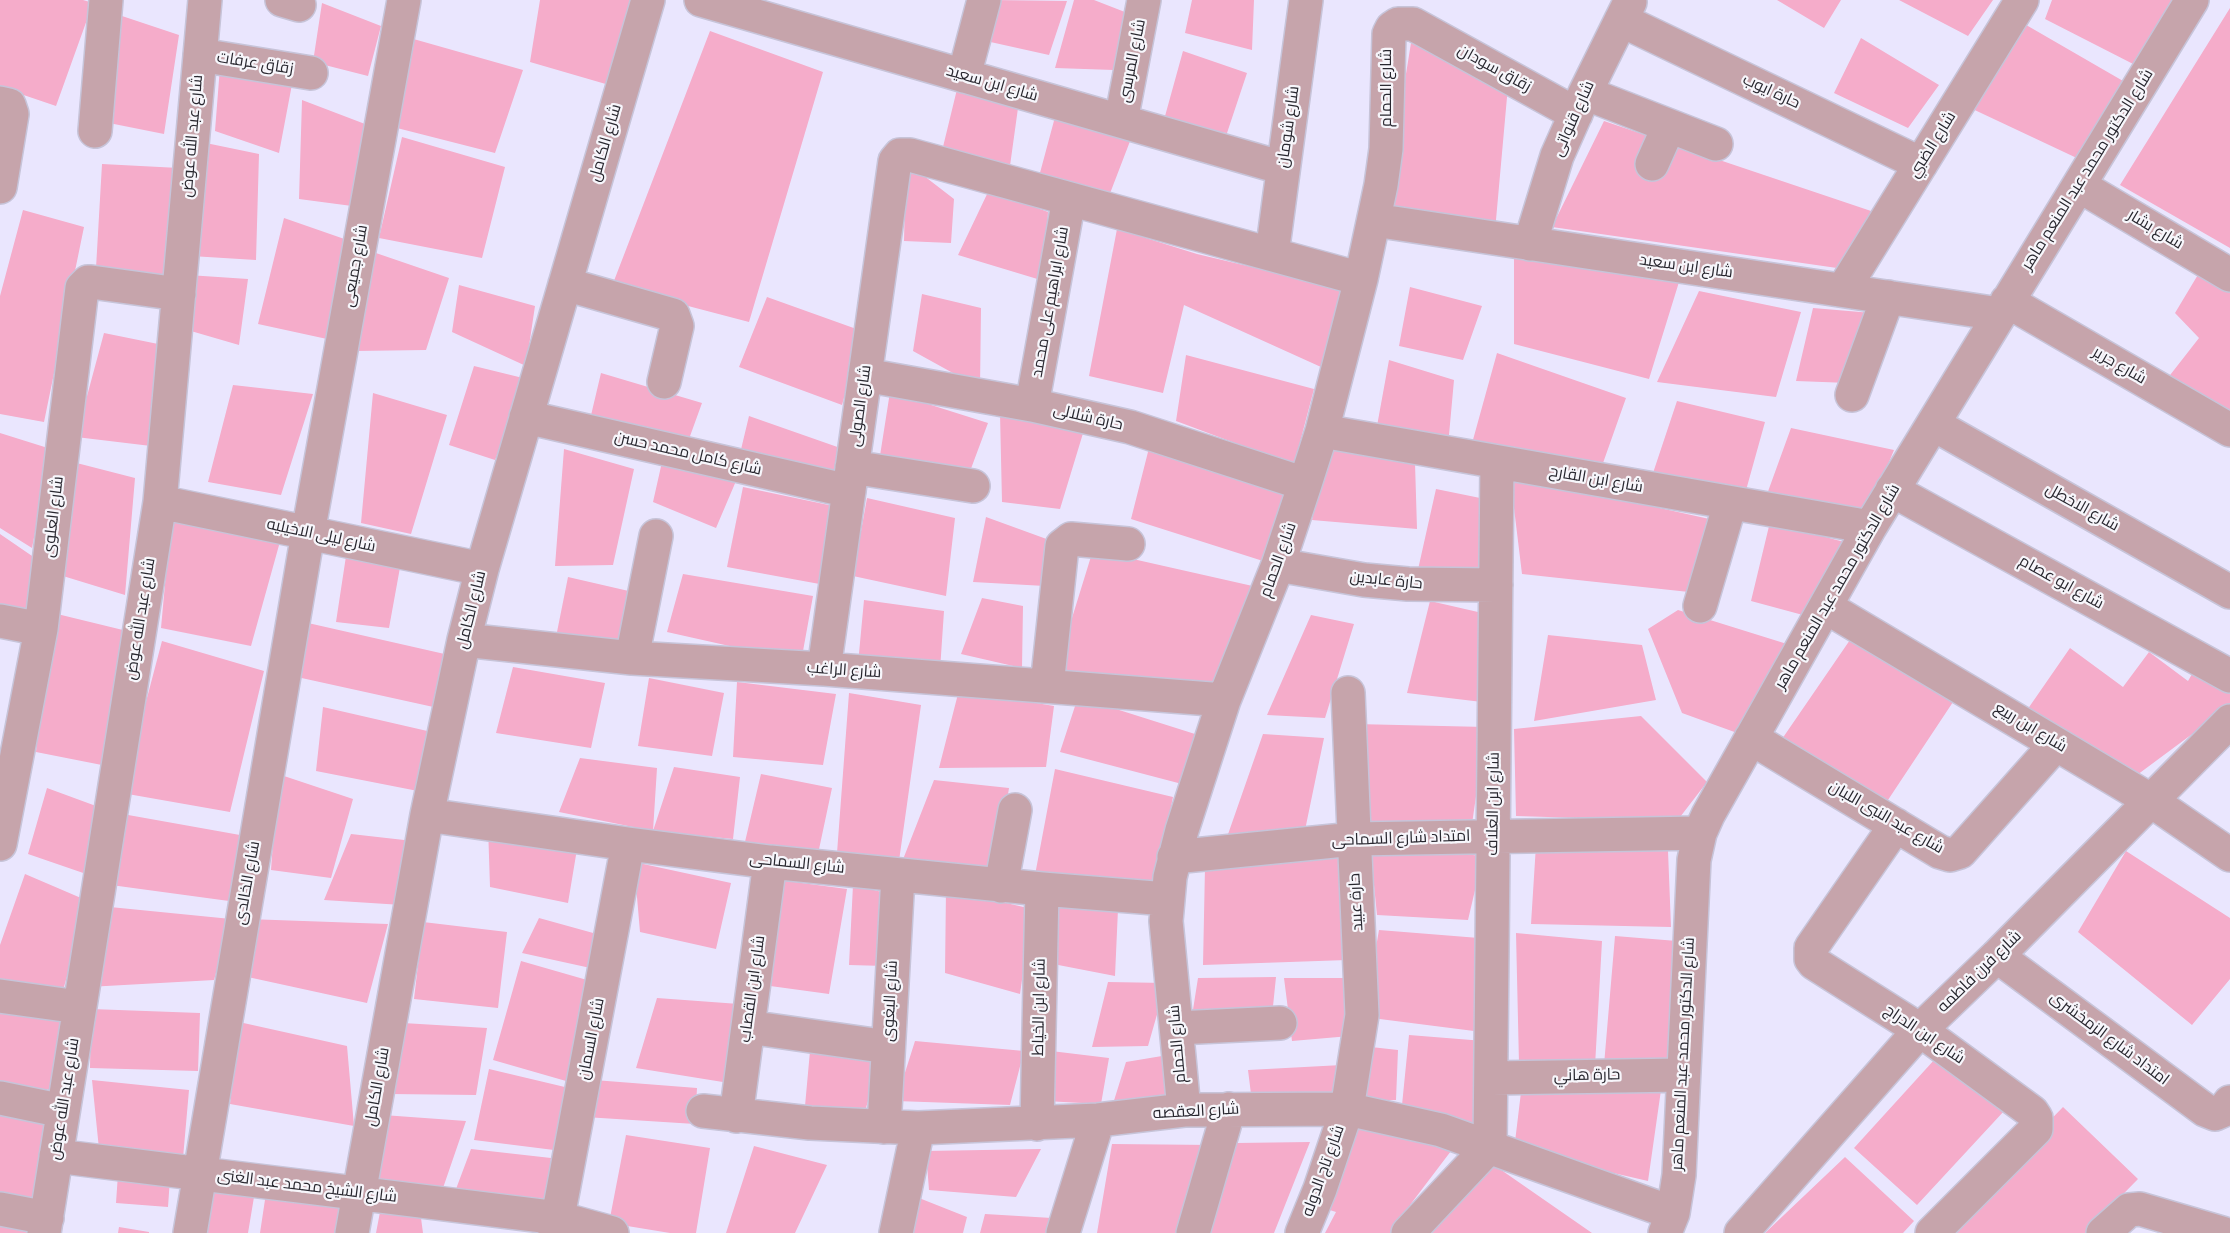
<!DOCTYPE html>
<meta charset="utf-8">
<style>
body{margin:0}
canvas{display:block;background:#eae6fe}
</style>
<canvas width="2230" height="1233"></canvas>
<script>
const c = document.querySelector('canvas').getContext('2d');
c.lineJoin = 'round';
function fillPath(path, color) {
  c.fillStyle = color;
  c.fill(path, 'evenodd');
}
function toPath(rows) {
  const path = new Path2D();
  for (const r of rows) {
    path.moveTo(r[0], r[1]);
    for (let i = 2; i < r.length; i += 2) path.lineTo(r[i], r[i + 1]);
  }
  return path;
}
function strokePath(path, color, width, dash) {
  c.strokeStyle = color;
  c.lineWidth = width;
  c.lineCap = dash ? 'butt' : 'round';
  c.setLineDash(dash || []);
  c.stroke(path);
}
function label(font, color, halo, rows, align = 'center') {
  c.font = font + ' "Titillium Web",Cairo,sans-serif';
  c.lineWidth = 4.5;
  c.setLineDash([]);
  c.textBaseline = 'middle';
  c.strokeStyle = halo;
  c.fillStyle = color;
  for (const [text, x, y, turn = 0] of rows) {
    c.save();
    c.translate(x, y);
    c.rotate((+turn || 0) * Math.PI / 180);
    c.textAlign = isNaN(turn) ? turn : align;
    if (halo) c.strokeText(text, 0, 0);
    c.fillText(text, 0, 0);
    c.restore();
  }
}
const building = toPath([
 [0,0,83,0,93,3,56,106,0,87],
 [540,0,633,0,616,87,530,62],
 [991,0,1067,1,1049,55,986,41],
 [1074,0,1094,0,1130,14,1114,70,1055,68],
 [1192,0,1254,0,1252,50,1185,33],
 [1777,0,1841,0,1824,28],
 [1899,0,1993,0,1968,36],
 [2052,0,2177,0,2139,67,2045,19],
 [322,3,381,26,368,76,313,62],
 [2230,8,2230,248,2120,185],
 [110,12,179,35,164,134,109,123],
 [2021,22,2130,85,2081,160,1964,105],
 [710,31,823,72,749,322,612,286],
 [410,38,523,70,495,153,397,128],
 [1861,38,1939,85,1908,128,1834,93],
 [1411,43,1508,86,1495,231,1384,210],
 [1183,51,1247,73,1227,133,1162,127],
 [220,67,293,79,279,153,215,131],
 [959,81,1018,108,1009,173,942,151],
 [302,100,365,124,352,206,299,199],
 [1055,117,1132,136,1109,196,1037,184],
 [1604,121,1654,138,1874,212,1837,268,1552,227],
 [402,137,505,167,482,258,379,238],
 [201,142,259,154,256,260,191,256],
 [906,162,954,199,951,243,904,241],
 [102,164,179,168,176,288,96,268],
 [989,190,1048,212,1044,281,958,255],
 [23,210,84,227,44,422,0,414,0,296],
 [284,218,353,242,327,339,258,324],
 [1117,229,1197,254,1344,289,1321,367,1184,305,1163,393,1089,376],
 [373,252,449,278,426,350,354,351],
 [1514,255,1679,282,1649,379,1514,344],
 [2202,268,2230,285,2230,414,2167,379,2199,338,2175,313],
 [188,275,248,279,239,345,184,329],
 [459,285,535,306,526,366,452,332],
 [1410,287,1482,306,1463,360,1399,346],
 [1699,291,1801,312,1776,397,1657,382],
 [922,294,981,308,980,388,913,351],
 [767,297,862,331,842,405,739,367],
 [1813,308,1872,313,1849,383,1796,381],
 [104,333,168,346,151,446,76,437],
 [1497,353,1626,398,1603,463,1471,447],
 [1186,355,1314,389,1294,465,1176,421],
 [1389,360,1454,380,1448,446,1377,426],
 [474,366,527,379,495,460,449,445],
 [601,373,702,403,685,450,588,428],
 [233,385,313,394,281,495,208,482],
 [890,392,988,423,969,474,879,462],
 [373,393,447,415,411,534,361,523],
 [1677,401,1765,422,1743,501,1650,482],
 [1000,413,1084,430,1060,509,1002,502],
 [749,416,846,450,840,489,738,462],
 [1791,428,1894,450,1867,515,1766,497],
 [0,433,51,449,32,548,0,528],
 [1330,439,1415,463,1417,529,1312,520],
 [1149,448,1294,497,1263,561,1131,519],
 [564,449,634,469,613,565,555,566],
 [65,460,135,478,125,595,63,576],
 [662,462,736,481,716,528,653,502],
 [1510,475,1714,520,1689,592,1522,574],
 [743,487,838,507,825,585,727,567],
 [1436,489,1490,500,1489,572,1417,574],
 [867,498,955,518,946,596,853,576],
 [986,517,1052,541,1045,586,973,582],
 [171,519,281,538,251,646,161,628],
 [1770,522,1844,542,1814,618,1751,601],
 [0,534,35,558,26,623,0,615],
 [348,543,401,562,389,628,336,622],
 [1093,550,1257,587,1219,690,1055,673],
 [683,574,813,596,801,662,667,632],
 [568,577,633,592,617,647,555,642],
 [982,598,1023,606,1022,668,961,654],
 [864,600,944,611,940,670,858,664],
 [1430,601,1478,612,1482,702,1407,693],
 [1678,610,1787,644,1740,734,1682,713,1648,629],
 [49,612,127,631,112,767,36,752],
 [1311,615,1354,624,1325,718,1267,715],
 [308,623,449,655,438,708,297,677],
 [1548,635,1642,645,1656,700,1534,721],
 [1852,637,1953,702,1884,806,1782,739],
 [162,641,264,671,230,812,122,793],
 [2070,648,2123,687,2149,652,2188,681,2195,669,2230,689,2230,706,2137,775,2025,713],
 [513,667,605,683,591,748,496,733],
 [649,678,724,693,712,756,638,746],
 [737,682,836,694,823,765,733,757],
 [959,690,1054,706,1046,767,939,768],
 [849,693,921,705,898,868,837,853],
 [1078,697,1195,734,1182,784,1060,752],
 [323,707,436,733,423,792,316,771],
 [1641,716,1707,782,1677,821,1516,816,1514,729],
 [1355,724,1486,727,1472,824,1364,830],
 [1263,734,1324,738,1304,835,1226,840],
 [580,758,657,768,653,831,559,812],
 [674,767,740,777,733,839,653,831],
 [1055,769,1173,797,1154,889,1035,875],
 [278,774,353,799,331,878,271,870],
 [761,774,832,788,818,854,744,846],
 [934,780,1009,788,995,874,902,862],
 [47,788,96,806,92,876,28,854],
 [117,813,240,835,229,901,111,885],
 [488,826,578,843,568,903,490,887],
 [351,834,413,841,402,905,324,900],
 [1370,845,1483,856,1468,920,1377,915],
 [1536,845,1668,851,1671,927,1531,924],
 [2126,851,2230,918,2230,979,2192,1025,2078,932],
 [1349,852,1347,960,1203,965,1205,867],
 [634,862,731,883,716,949,640,932],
 [25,874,88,901,62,994,0,981,0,945],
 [779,880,847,889,829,994,763,985],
 [853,885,886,893,885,966,849,965],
 [946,889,1032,909,1020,994,945,973],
 [1057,898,1118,909,1115,976,1048,963],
 [110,907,231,919,214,980,88,987],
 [539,918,604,936,595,969,522,953],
 [247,919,388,924,367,1003,234,974],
 [423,922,507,932,498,1008,414,999],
 [1379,930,1479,938,1474,1031,1364,1017],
 [1516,933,1602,941,1595,1066,1519,1064],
 [1615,936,1677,941,1672,1061,1604,1065],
 [521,961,594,982,566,1081,493,1060],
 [1276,977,1272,1016,1192,1016,1198,978],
 [1284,978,1350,978,1350,1036,1292,1041],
 [1108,982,1166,983,1148,1046,1092,1047],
 [657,998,739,1004,729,1083,636,1068],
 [91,1009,200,1013,198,1071,90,1068],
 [0,1010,71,1017,61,1091,0,1084],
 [239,1022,347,1046,354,1126,230,1104],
 [403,1023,487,1028,476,1095,390,1094],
 [1409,1035,1484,1041,1478,1129,1401,1115],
 [811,1040,879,1062,862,1122,804,1117],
 [915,1041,1024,1051,1010,1105,896,1101],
 [1362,1046,1398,1050,1396,1100,1360,1101],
 [1051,1051,1109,1058,1101,1104,1045,1101],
 [1174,1054,1172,1102,1112,1107,1126,1062],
 [1935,1059,2005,1110,1917,1205,1854,1148],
 [1342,1065,1343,1102,1252,1102,1248,1070],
 [489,1069,569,1088,554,1150,474,1140],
 [92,1080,189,1090,183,1158,99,1149],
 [594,1080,697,1088,695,1124,585,1117],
 [1522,1084,1661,1090,1648,1181,1514,1150],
 [0,1107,47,1116,44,1200,0,1192],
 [2063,1107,2138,1179,2085,1233,1946,1233,1943,1230],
 [383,1115,466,1121,443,1188,376,1183],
 [1355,1122,1451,1151,1410,1205,1418,1214,1401,1233,1325,1233,1336,1212,1314,1205],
 [626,1135,710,1148,696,1233,670,1233,609,1223],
 [1310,1142,1274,1233,1211,1233,1236,1143],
 [1112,1144,1213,1145,1185,1233,1097,1233],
 [754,1146,827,1165,795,1233,726,1233],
 [471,1149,551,1158,545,1207,453,1197],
 [1041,1149,1016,1197,929,1190,926,1151],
 [1845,1157,1914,1221,1903,1233,1765,1233],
 [1494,1165,1592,1233,1428,1233],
 [118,1174,170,1178,168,1207,116,1203],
 [206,1188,254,1197,248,1233,199,1233],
 [266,1193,347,1210,342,1233,260,1233],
 [919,1198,967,1217,963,1233,908,1233],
 [380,1212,421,1218,423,1233,376,1233],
 [985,1214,1052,1218,1049,1233,980,1233],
 [0,1222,31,1229,30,1233,0,1233],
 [119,1227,149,1232,149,1233,118,1233]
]);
const street = toPath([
 [282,0,299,5],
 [701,0,1283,168],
 [1621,20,1921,164],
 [200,55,311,73],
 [964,76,984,0],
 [1585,93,1716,144],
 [0,103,9,105,12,114,0,187],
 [1121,121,1144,0],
 [95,131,106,0],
 [1652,164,1669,126],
 [2080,186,2230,275],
 [1374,220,1999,314],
 [1530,244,1557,156,1585,93,1630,2],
 [1272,254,1306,0],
 [565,284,673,315,677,326,664,382],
 [1843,290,2022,0],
 [2007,301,2230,430],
 [865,375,1032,405,1130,427,1305,484],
 [1852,395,1888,297],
 [1032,405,1069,199],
 [526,417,849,491],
 [1933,424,2230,592],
 [1322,431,1870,527],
 [852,467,973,486],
 [1892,490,2230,676],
 [160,502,482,569],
 [1278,565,1364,580,1408,584,1496,585],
 [1700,606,1730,504],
 [1826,607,2150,800,2230,855],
 [0,621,41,629],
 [464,640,632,658,824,669,1224,700],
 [632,658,656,536],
 [824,669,895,161,900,155,910,155,1361,279],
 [1047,686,1062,546,1071,539,1128,544],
 [1751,738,1940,852,1950,855,1960,852,2056,744],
 [427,815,628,844,770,862,1042,889,1167,899],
 [1896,825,1811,948,1811,959,1814,963,1920,1030,2032,1112,2036,1118,2036,1129,1932,1233],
 [0,844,41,629,82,288,88,282,91,282,179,294],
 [1174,857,1354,839,1700,833],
 [1001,886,1015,810],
 [1997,956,2205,1110,2215,1114,2224,1110,2230,1102],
 [0,996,79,1007],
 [748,1027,888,1047],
 [1177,1028,1280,1023],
 [1492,1078,1682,1075],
 [0,1098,63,1111],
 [1184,1110,1166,921,1170,877,1182,830,1224,700,1278,565,1305,484,1322,431,1361,279,1381,185,1386,149,1389,34,1392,28,1398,24,1413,24,1576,114],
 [703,1111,810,1123,918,1128,1098,1120,1184,1110,1347,1109,1441,1130,1673,1213],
 [736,1116,770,862],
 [1037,1124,1042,889],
 [884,1127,898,876],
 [56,1156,558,1218,612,1233],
 [0,1209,47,1218],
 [44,1233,160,502,205,0],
 [190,1233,308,533,404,0],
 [352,1233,427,815,464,640,482,569,648,0],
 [555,1233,628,844],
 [896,1233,918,1128],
 [1063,1233,1098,1120],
 [1193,1233,1229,1109],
 [1302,1233,1320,1189,1347,1109,1362,1015,1348,693],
 [1408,1233,1490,1146,1497,462],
 [1665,1233,1673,1213,1679,1175,1694,860,1700,833,1708,815,1870,527,2192,0],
 [1741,1233,1920,1030,1997,956,2230,721],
 [2103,1233,2129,1210,2140,1209,2222,1233]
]);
const streetNames = [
 ["شارع المرسى",1133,61,-79],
 ["زقاق عرفات",255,64,9],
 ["زقاق سودان",1494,69,29],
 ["شارع ابن سعيد",992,84,16],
 ["شارع الحمام",1387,88,-90],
 ["حارة ايوب",1771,92,25],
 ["شارع قنواتى",1574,119,-66],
 ["شارع شومان",1289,127,-82],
 ["شارع عبد الله عوض",193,136,-85],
 ["شارع الكامل",606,143,-74],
 ["شارع الضبي",1933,145,-58],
 ["شارع الدكتور محمد عبد المنعم ماهر",2088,170,-58],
 ["شارع بشار",2155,230,31],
 ["شارع جميعى",356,266,-80],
 ["شارع ابن سعيد",1686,267,8],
 ["شارع ابراهيم على محمد",1051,302,-80],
 ["شارع جرير",2119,366,30],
 ["شارع الصولى",861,406,-82],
 ["حارة شلالى",1088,418,13],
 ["شارع كامل محمد حسن",688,454,13],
 ["شارع ابن القارح",1596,480,10],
 ["شارع الاخطل",2082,508,29],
 ["شارع العلوى",54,517,-83],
 ["شارع ليلى الاخيليه",321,536,12],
 ["شارع الحمام",1279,560,-70],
 ["حارة عابدين",1386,581,6],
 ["شارع ابو عصام",2061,583,29],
 ["شارع الدكتور محمد عبد المنعم ماهر",1838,587,-60],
 ["شارع الكامل",472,610,-76],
 ["شارع عبد الله عوض",141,619,-81],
 ["شارع الراغب",844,671,4],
 ["شارع ابن ربيع",2030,728,31],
 ["شارع ابن العلاف",1494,804,-89],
 ["شارع عبد النبى اللبان",1886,818,30],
 ["امتداد شارع السماحى",1401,839,-2],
 ["شارع السماحى",797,864,6],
 ["شارع الخالدى",248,883,-80],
 ["حارة عبيد",1357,902,-93],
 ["شارع فرن فاطمه",1980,972,-44],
 ["شارع ابن القصاب",753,989,-82],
 ["شارع البغوى",891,1001,-87],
 ["شارع ابن الخياط",1040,1007,-89],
 ["شارع ابن الدراج",1924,1035,34],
 ["شارع السمان",592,1039,-79],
 ["امتداد شارع الزمخشرى",2109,1039,37],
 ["شارع الحمام",1178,1044,-95],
 ["شارع الدكتور محمد عبد المنعم ماهر",1684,1054,-87],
 ["حارة هاني",1587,1076,-1],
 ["شارع الكامل",378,1087,-80],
 ["شارع عبد الله عوض",65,1099,-81],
 ["شارع العقصه",1196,1112,-3],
 ["شارع تاج الدوله",1324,1171,-70],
 ["شارع الشيخ محمد عبد الغنى",307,1187,7]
];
fillPath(building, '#f5acca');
strokePath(street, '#c7c4d9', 36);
strokePath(street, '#c6a4ab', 33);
label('16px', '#28272f', '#f7f6fb', streetNames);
</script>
